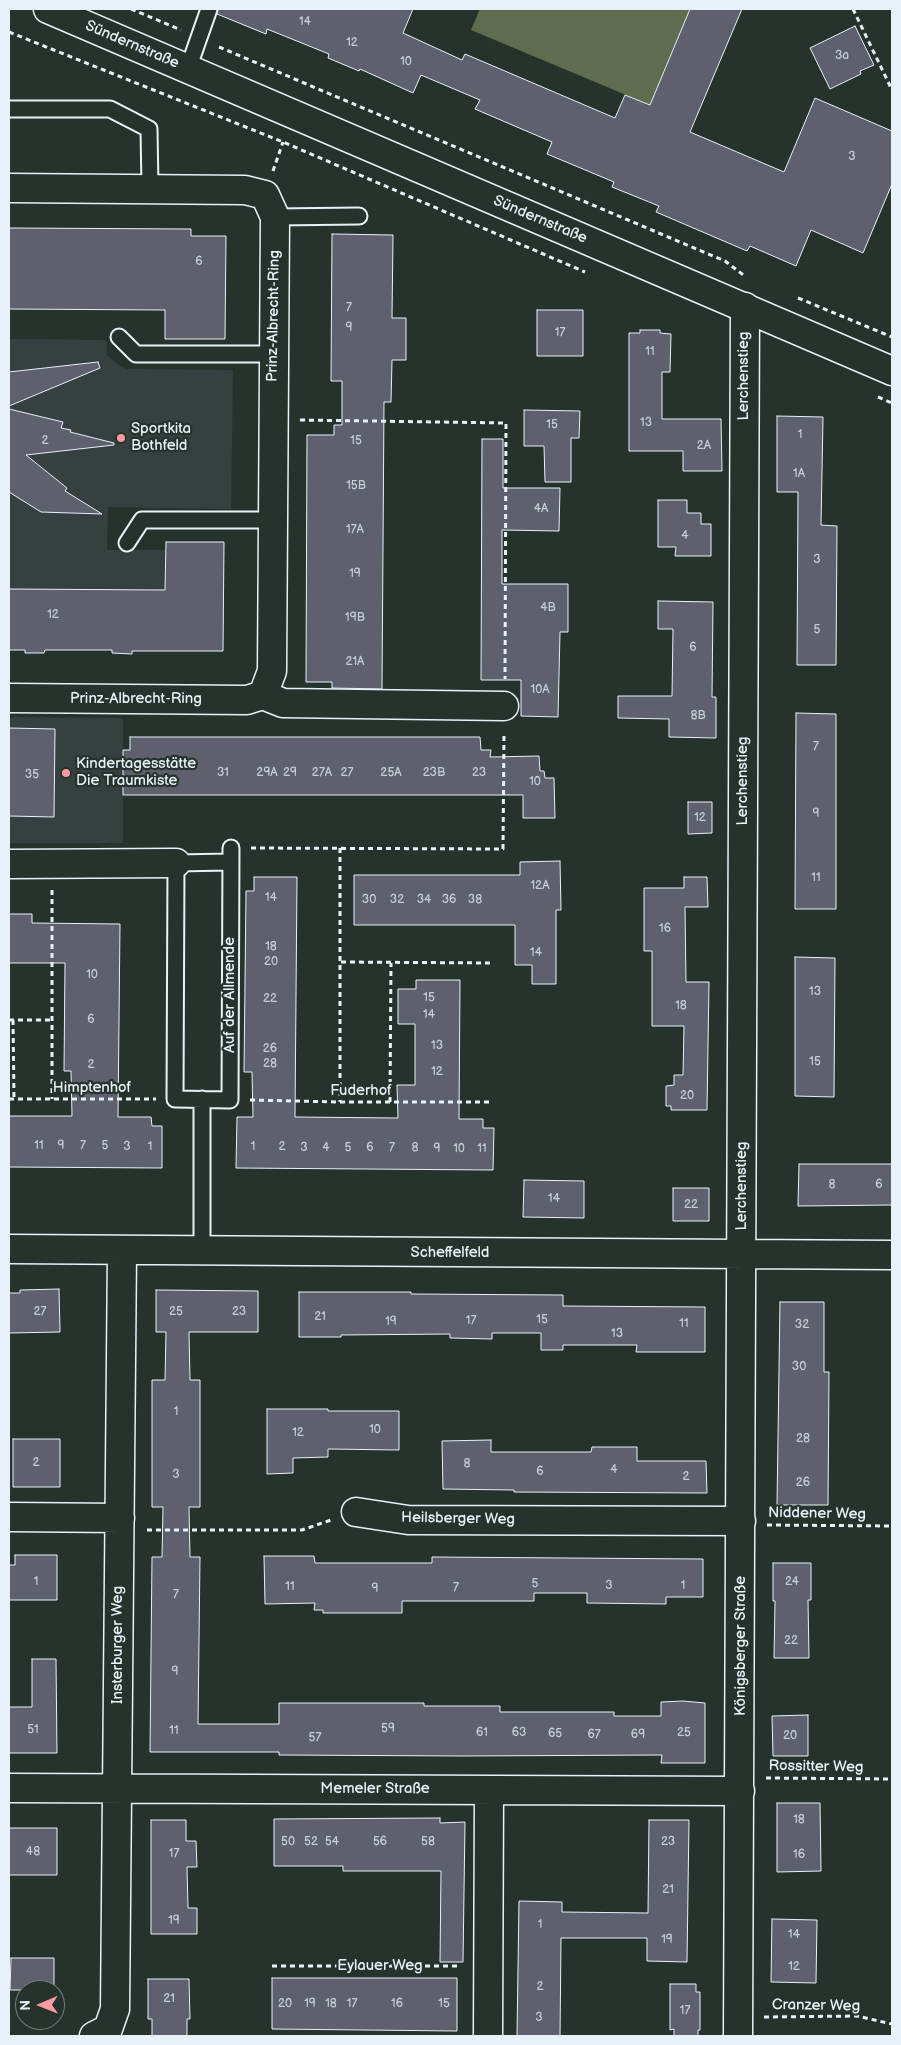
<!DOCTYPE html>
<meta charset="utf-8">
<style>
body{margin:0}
#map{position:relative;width:901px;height:2045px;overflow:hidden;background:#26332d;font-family:"Balsamiq Sans",sans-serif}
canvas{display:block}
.frame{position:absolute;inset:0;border:10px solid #e8f1f8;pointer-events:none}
.north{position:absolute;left:15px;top:1980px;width:50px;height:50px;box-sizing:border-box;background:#26332d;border:1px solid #747f7e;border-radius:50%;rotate:269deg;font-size:14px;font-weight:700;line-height:20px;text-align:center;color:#e8f1f8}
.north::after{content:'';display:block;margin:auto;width:18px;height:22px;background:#ff9aa2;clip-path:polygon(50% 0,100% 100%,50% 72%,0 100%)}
</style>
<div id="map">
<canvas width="901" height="2045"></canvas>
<div class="frame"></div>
<div class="north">N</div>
</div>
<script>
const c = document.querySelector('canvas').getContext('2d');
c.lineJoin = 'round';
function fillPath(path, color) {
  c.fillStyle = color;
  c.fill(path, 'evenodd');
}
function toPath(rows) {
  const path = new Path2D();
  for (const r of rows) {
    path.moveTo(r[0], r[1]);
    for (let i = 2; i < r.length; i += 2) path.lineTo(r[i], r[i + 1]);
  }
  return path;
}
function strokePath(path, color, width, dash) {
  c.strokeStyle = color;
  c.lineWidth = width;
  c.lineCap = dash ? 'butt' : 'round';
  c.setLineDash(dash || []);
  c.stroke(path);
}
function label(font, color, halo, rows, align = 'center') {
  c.font = font + ' "Balsamiq Sans",sans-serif';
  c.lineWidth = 4.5;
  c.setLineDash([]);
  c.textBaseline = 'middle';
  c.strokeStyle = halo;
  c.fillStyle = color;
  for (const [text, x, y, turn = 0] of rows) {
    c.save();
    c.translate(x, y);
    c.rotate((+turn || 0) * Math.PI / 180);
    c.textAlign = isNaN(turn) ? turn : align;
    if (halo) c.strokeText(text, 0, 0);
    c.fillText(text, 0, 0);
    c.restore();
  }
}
const built = toPath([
 [9,339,106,340,107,355,117,364,127,369,233,370,231,509,108,507,107,550,166,550,165,590,9,589],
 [9,717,123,718,123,843,9,843]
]);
const green = toPath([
 [480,9,690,9,650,105,471,30]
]);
const building = toPath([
 [218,9,413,9,403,33,462,60,465,54,615,118,625,95,650,105,690,9,742,9,690,132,784,172,815,98,892,131,892,184,863,253,811,230,796,266,750,246,747,251,656,212,659,206,612,187,614,182,547,154,552,142,475,109,480,100,421,75,413,93,360,69,359,71,328,58,329,54,267,29,266,34,217,14,218,9],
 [855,26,874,65,860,71,861,74,830,89,810,48,855,26],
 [9,228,191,229,191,236,226,236,225,339,165,339,165,310,9,309,9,228],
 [332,234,393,235,392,318,406,318,406,360,392,360,391,402,384,402,382,689,332,688,332,682,306,682,307,435,334,435,334,425,342,425,342,381,331,381,332,234],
 [537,310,583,310,583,356,537,356,537,310],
 [640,330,660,330,660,333,671,334,670,372,662,372,662,419,721,419,722,471,683,471,683,451,629,451,629,333,640,333,640,330],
 [98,362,100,368,9,406,9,372,98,362],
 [9,409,63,422,61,428,71,430,70,432,114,443,114,445,26,455,67,488,65,491,102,514,41,512,9,492,9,409],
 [524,410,580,411,579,438,571,438,571,482,545,482,544,446,524,446,524,410],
 [777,416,823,417,821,525,837,526,836,665,797,665,798,492,777,492,777,416],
 [482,439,503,439,503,488,560,488,559,531,502,530,502,584,568,584,568,632,560,632,558,717,521,716,521,680,481,680,482,439],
 [658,500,687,500,687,513,701,513,701,524,711,524,711,556,675,556,676,547,658,547,658,500],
 [166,542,224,542,223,651,132,651,132,654,112,653,112,650,45,650,44,653,25,653,25,650,9,650,9,589,165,590,166,542],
 [658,601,713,602,712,697,716,697,716,738,669,737,669,719,618,718,618,696,672,696,673,629,658,629,658,601],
 [796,713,836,714,836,909,795,909,796,713],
 [9,728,55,729,54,817,9,816,9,728],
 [130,737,480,737,481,750,491,750,490,757,539,756,540,771,544,771,545,778,554,778,555,818,523,818,523,795,123,795,123,750,130,750,130,737],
 [688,802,712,802,712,833,688,834,688,802],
 [560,861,561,910,556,910,556,984,532,984,532,965,515,965,515,925,354,925,354,875,520,875,520,862,560,861],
 [254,877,297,877,295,1117,398,1118,397,1085,415,1085,415,1024,398,1024,398,989,416,989,416,980,460,980,459,1119,483,1119,483,1128,494,1128,493,1170,236,1168,237,1117,253,1117,252,1072,244,1072,246,891,254,891,254,877],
 [684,877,707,877,708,907,685,907,686,982,709,982,707,1110,671,1110,671,1106,666,1106,666,1086,674,1085,674,1075,683,1075,684,1026,652,1026,652,951,644,951,644,888,684,888,684,877],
 [9,914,32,914,32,923,120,924,118,1117,151,1117,152,1126,162,1126,162,1168,9,1167,9,1116,72,1116,71,1071,64,1071,65,963,9,963,9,914],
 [795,957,835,958,834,1097,795,1096,795,957],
 [799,1164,892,1164,892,1205,798,1206,799,1164],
 [524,1180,584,1181,584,1218,523,1217,524,1180],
 [673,1188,709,1188,709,1221,673,1221,673,1188],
 [59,1289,60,1332,9,1333,9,1293,20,1293,20,1290,59,1289],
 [156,1290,258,1291,258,1332,189,1332,190,1380,200,1380,200,1507,189,1507,190,1557,200,1557,198,1724,279,1724,279,1703,424,1703,424,1706,500,1706,500,1712,614,1712,614,1716,661,1716,661,1702,683,1701,705,1703,705,1763,661,1763,662,1755,463,1756,279,1755,279,1752,150,1752,152,1557,162,1557,163,1507,152,1507,152,1380,165,1380,166,1332,156,1332,156,1290],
 [299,1292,411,1292,411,1294,563,1295,563,1306,705,1307,705,1352,636,1352,637,1345,563,1345,563,1350,541,1350,541,1333,492,1333,492,1339,450,1338,450,1334,341,1335,341,1337,299,1337,299,1292],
 [780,1302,824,1302,824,1372,829,1372,828,1505,777,1505,780,1302],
 [267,1409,328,1409,328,1411,399,1411,399,1450,328,1449,328,1457,293,1458,293,1473,267,1474,267,1409],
 [13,1439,60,1439,60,1487,13,1487,13,1439],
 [491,1440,491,1452,591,1452,592,1447,637,1447,637,1461,706,1461,707,1493,514,1492,514,1490,443,1489,442,1441,491,1440],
 [15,1555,57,1555,57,1600,9,1600,9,1565,15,1565,15,1555],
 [264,1556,314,1556,315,1563,432,1563,432,1557,703,1559,703,1597,666,1597,666,1604,587,1603,587,1593,534,1593,534,1601,402,1601,402,1613,323,1613,323,1610,314,1610,315,1603,265,1604,264,1556],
 [773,1563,811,1563,811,1600,808,1600,809,1658,774,1658,775,1601,773,1601,773,1563],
 [32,1659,56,1659,57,1753,9,1753,9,1707,32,1707,32,1659],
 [808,1715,808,1756,773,1756,772,1716,808,1715],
 [777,1803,820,1803,821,1871,777,1872,777,1803],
 [440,1818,440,1823,465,1822,463,1962,440,1962,441,1871,343,1871,343,1866,274,1866,274,1819,440,1818],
 [151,1820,186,1820,186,1841,196,1841,197,1867,187,1867,188,1908,197,1908,197,1934,151,1934,151,1820],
 [649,1820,689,1820,687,1962,647,1961,647,1938,561,1938,560,2036,517,2036,519,1901,562,1902,562,1912,648,1913,649,1820],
 [9,1828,57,1828,57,1875,9,1875,9,1828],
 [772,1919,817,1920,816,1983,771,1982,772,1919],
 [11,1958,54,1958,54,1990,10,1990,11,1958],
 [272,1978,457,1978,457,2031,272,2029,272,1978],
 [148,1979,189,1979,190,2019,187,2019,187,2036,152,2036,152,2019,148,2019,148,1979],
 [670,1984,696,1984,696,1992,700,1992,700,2030,698,2030,698,2036,674,2036,674,2029,670,2030,670,1984]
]);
const path = toPath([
 [131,9,181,30],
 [853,9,892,90],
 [9,32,283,142,585,272],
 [219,47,725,261,746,277],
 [273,171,283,142],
 [798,298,892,337],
 [878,397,892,403],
 [300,420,506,423,505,679],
 [251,848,503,849,504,733],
 [340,848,340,1102],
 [52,890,52,1099],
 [341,962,494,963],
 [9,1020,52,1020],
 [13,1020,14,1099],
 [9,1099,156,1099],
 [250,1100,340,1102,492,1102],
 [390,1102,391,963],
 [767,1525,892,1526],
 [147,1530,302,1530,331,1520],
 [766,1778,892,1779],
 [272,1966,461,1966],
 [764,2017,857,2016,892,2024]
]);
const lane = toPath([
 [188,69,209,9],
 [9,109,110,109,149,129,150,188],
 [275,217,359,216],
 [119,337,136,354,273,354],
 [127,543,142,520,272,520],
 [230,862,176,863,175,1099,230,1100,231,848],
 [202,1251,202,1099]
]);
const street = toPath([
 [9,188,245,190,265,195,275,217,272,671,263,695,247,700,9,698],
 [263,695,283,703,504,706],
 [9,864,176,863],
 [9,1249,892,1255],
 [356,1512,408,1520,741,1521],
 [9,1517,120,1518],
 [9,1788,740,1791],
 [94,2036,108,2029,115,2009,122,1250],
 [488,2036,489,1790],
 [738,2036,745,307]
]);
const secondary = toPath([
 [48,9,892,371]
]);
const markers = [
 [121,438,5,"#ff9aa2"],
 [66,773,5,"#ff9aa2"]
];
const numberNames = [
 ["14",305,22],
 ["12",352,43],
 ["3a",842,56],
 ["10",406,62],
 ["3",852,157],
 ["6",199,262],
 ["7",349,308],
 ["9",349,328],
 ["17",560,333],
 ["11",650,352],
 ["13",646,423],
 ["15",552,425],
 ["1",800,435],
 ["2",45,441],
 ["15",356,441],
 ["2A",704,446],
 ["1A",799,474],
 ["15B",356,486],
 ["4A",541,509],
 ["17A",355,530],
 ["4",685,536],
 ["3",817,560],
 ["19",355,574],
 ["4B",548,608],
 ["12",53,615],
 ["19B",355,618],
 ["5",817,630],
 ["6",693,648],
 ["21A",355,662],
 ["10A",540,690],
 ["8B",698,716],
 ["7",816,747],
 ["31",223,773],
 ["29A",267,773],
 ["29",290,773],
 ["27A",322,773],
 ["27",347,773],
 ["25A",391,773],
 ["23B",434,773],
 ["23",479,773],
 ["35",32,775],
 ["10",535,782],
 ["9",816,814],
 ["12",700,818],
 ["11",816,878],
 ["12A",540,886],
 ["14",271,898],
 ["30",369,900],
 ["32",397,900],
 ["34",424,900],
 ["36",449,900],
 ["38",475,900],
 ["16",665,929],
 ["18",271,947],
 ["14",536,953],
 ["20",271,962],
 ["10",92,975],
 ["13",815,992],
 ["15",429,998],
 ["22",270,999],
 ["18",681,1006],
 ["14",429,1015],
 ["6",91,1020],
 ["13",437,1046],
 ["26",270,1049],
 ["15",815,1062],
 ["28",270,1064],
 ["2",91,1065],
 ["12",437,1072],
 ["20",687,1096],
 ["11",39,1146],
 ["9",61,1146],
 ["7",83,1146],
 ["5",105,1146],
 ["3",127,1147],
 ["1",150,1147],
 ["1",253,1147],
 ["2",282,1147],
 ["3",304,1148],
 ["4",326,1148],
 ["5",348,1148],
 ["6",370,1148],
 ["7",392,1148],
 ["8",415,1148],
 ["9",437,1149],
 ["10",459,1149],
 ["11",482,1149],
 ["8",832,1185],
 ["6",879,1185],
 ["14",554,1199],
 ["22",691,1205],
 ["27",40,1312],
 ["25",176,1312],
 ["23",239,1312],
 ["21",320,1317],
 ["15",542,1320],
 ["17",471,1321],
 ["19",391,1322],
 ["11",684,1324],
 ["32",802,1325],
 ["13",617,1334],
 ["30",799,1367],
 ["1",176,1412],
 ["10",375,1430],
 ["12",298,1433],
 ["28",803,1439],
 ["2",36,1463],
 ["8",467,1464],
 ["4",614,1470],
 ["6",540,1472],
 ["3",176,1475],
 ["2",686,1477],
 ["26",803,1483],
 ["1",36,1582],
 ["24",792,1582],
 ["5",535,1584],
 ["3",609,1586],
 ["1",683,1586],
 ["11",290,1587],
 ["7",456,1588],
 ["9",375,1589],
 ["7",176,1595],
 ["22",791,1641],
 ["9",175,1672],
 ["59",388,1729],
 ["51",33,1730],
 ["11",174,1731],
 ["61",482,1733],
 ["63",519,1733],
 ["25",684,1733],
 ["65",555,1734],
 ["67",594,1735],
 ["69",638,1735],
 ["20",790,1736],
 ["57",315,1738],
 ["18",799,1820],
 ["50",288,1842],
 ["52",311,1842],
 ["54",332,1842],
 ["56",380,1842],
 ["58",428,1842],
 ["23",668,1842],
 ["48",33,1852],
 ["17",174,1854],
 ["16",799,1855],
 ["21",668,1890],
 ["19",174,1921],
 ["1",540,1925],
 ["14",794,1935],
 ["19",667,1940],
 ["12",794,1967],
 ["2",540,1987],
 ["21",169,1999],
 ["20",285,2004],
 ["19",310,2004],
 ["18",331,2004],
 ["17",352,2004],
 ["16",397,2004],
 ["15",444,2004],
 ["17",685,2011],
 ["3",539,2018]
];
const streetNames = [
 ["Sündernstraße",132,45,23],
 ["Sündernstraße",540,220,23],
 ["Prinz-Albrecht-Ring",274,316,-89],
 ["Lerchenstieg",744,376,-90],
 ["Prinz-Albrecht-Ring",136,699],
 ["Lerchenstieg",743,781,-90],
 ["Auf der Allmende",230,995,-90],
 ["Himptenhof",92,1088],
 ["Fuderhof",361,1091],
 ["Lerchenstieg",742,1186,-90],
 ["Scheffelfeld",450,1253],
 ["Niddener Weg",817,1514,1],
 ["Heilsberger Weg",458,1519,1],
 ["Insterburger Weg",118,1645,-90],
 ["Königsberger Straße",741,1646,-90],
 ["Rossitter Weg",816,1767,1],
 ["Memeler Straße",375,1789],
 ["Eylauer Weg",380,1966],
 ["Cranzer Weg",816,2006,1]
];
const poiNames = [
 ["Sportkita",131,429],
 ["Bothfeld",131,446],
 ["Kindertagesstätte",76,764],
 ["Die Traumkiste",76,781]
];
fillPath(built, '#374040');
fillPath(green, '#5f6c4e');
fillPath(building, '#5f606d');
strokePath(building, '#e8f1f8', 1);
strokePath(lane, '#e8f1f8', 19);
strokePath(street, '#e8f1f8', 31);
strokePath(secondary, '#e8f1f8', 31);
strokePath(path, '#e8f1f8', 3, [5, 4]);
strokePath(lane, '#26332d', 15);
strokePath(street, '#26332d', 28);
strokePath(secondary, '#26332d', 28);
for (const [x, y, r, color] of markers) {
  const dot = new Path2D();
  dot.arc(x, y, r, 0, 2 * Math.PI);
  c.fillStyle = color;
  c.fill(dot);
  strokePath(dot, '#26332d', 2);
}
label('12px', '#c6cdd5', null, numberNames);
label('15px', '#e8f1f8', '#26332d', streetNames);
label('15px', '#e8f1f8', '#26332d', poiNames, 'left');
</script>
